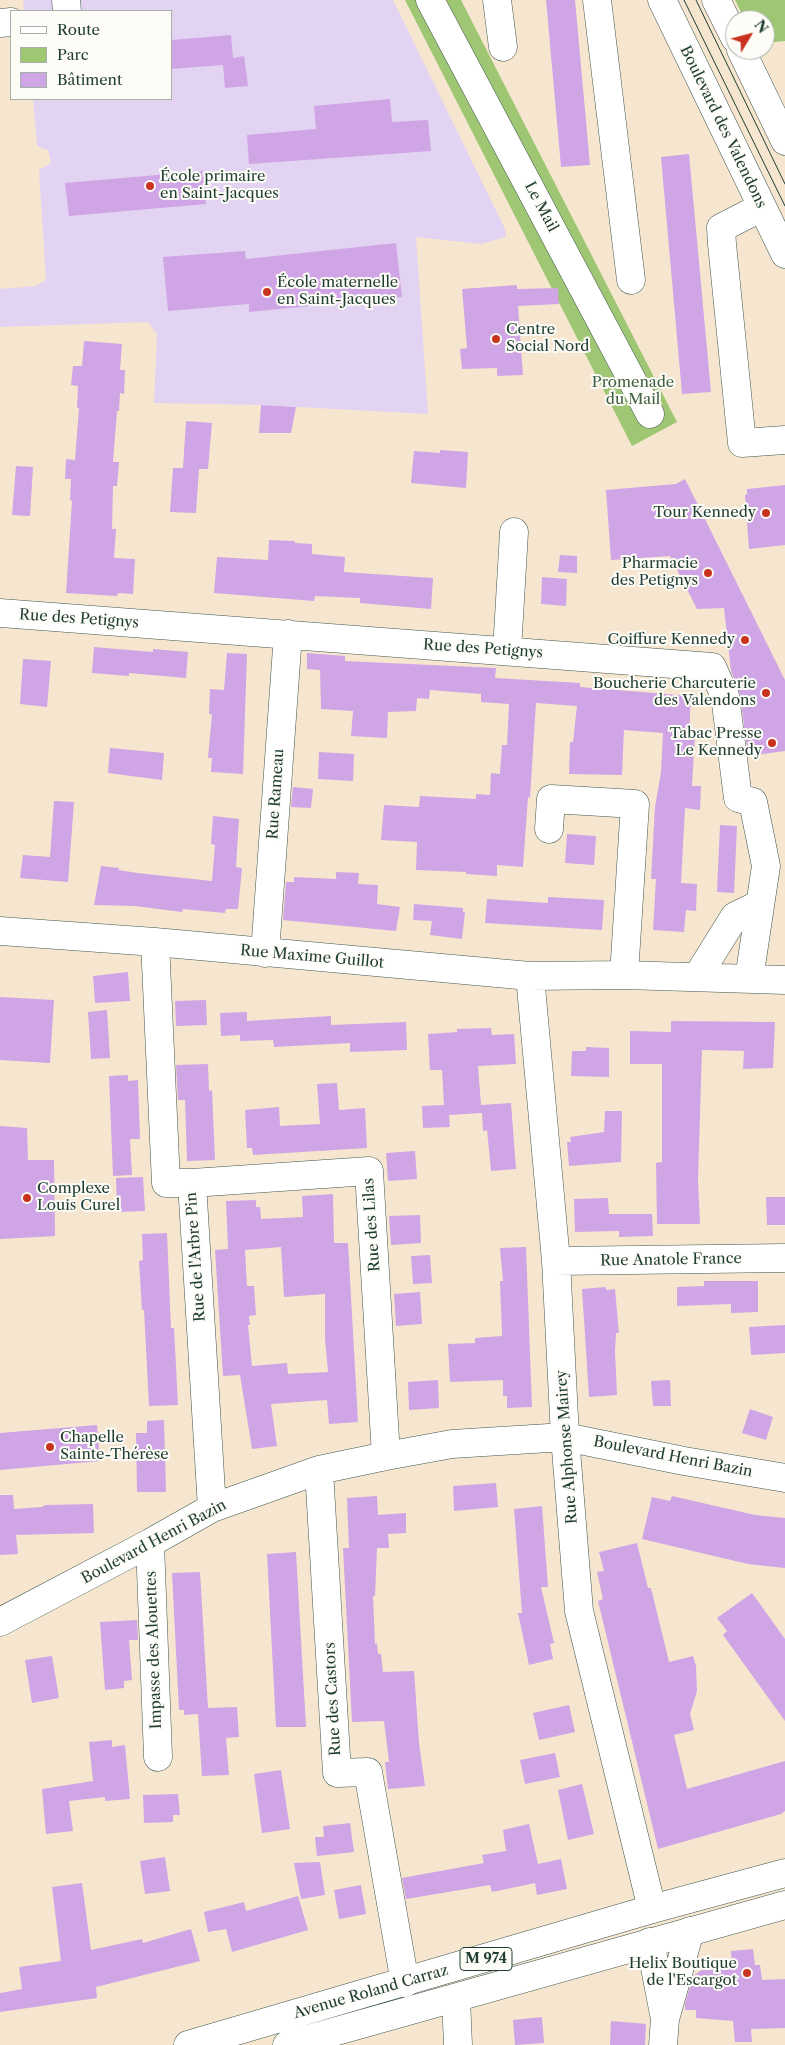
<!DOCTYPE html>
<meta charset="utf-8">
<style>
body{margin:0}
#map{position:relative;width:785px;height:2045px;overflow:hidden;background:#f6e6d0;font-family:"Libre Caslon Text",serif}
canvas{display:block}
.legend{position:absolute;left:10px;top:10px;width:162px;height:90px;box-sizing:border-box;background:#fdfcf7;border:1px solid #a4b0a9;margin:0;padding:6px 9px;list-style:none;font-size:15px;color:#1f3d34}
.legend li{display:flex;align-items:center;gap:10px;height:25px}
.legend b{width:25px;border:1px solid #a4b0a9}
.north{position:absolute;left:725px;top:10px;width:50px;height:50px;box-sizing:border-box;background:#fdfcf7;border:1px solid #a4b0a9;border-radius:50%;rotate:53deg;font-size:14px;font-weight:700;line-height:20px;text-align:center;color:#1f3d34}
.north::after{content:'';display:block;margin:auto;width:18px;height:22px;background:#c8321e;clip-path:polygon(50% 0,100% 100%,50% 72%,0 100%)}
</style>
<div id="map">
<canvas width="785" height="2045"></canvas>
<ul class="legend">
<li><b style="height:6px;background:#fff"></b>Route</li>
<li><b style="height:14px;background:#9fc773"></b>Parc</li>
<li><b style="height:14px;background:#d0a5e5"></b>Bâtiment</li>
</ul>
<div class="north">N</div>
</div>
<script>
const c = document.querySelector('canvas').getContext('2d');
c.lineJoin = 'round';
function fillPath(path, color) {
  c.fillStyle = color;
  c.fill(path, 'evenodd');
}
function toPath(rows) {
  const path = new Path2D();
  for (const r of rows) {
    path.moveTo(r[0], r[1]);
    for (let i = 2; i < r.length; i += 2) path.lineTo(r[i], r[i + 1]);
  }
  return path;
}
function strokePath(path, color, width, dash) {
  c.strokeStyle = color;
  c.lineWidth = width;
  c.lineCap = dash ? 'butt' : 'round';
  c.setLineDash(dash || []);
  c.stroke(path);
}
function label(font, color, halo, rows, align = 'center') {
  c.font = font + ' "Libre Caslon Text",serif';
  c.lineWidth = 4;
  c.setLineDash([]);
  c.textBaseline = 'middle';
  c.strokeStyle = halo;
  c.fillStyle = color;
  for (const [text, x, y, turn = 0] of rows) {
    c.save();
    c.translate(x, y);
    c.rotate((+turn || 0) * Math.PI / 180);
    c.textAlign = isNaN(turn) ? turn : align;
    if (halo) c.strokeText(text, 0, 0);
    c.fillText(text, 0, 0);
    c.restore();
  }
}
const built = toPath([
 [23,0,393,0,505,229,506,237,481,244,416,237,428,414,261,405,154,403,157,334,148,322,0,327,0,289,36,286,46,280,39,170,51,163,48,150,37,146,33,99,171,99,171,11,24,11]
]);
const green = toPath([
 [405,0,461,0,677,422,632,446],
 [735,0,785,0,785,41,765,43,765,20,745,20]
]);
const building = toPath([
 [546,0,575,0,590,165,561,167],
 [231,35,233,58,244,56,248,86,225,88,223,65,171,69,171,40],
 [390,99,392,122,428,120,431,151,249,164,247,135,316,129,314,106],
 [689,154,711,392,682,394,661,157],
 [203,171,206,204,69,216,65,183],
 [396,243,402,297,249,312,249,304,168,311,163,257,245,251,246,259],
 [517,285,517,289,558,288,559,304,518,306,523,375,497,376,497,368,462,369,460,349,467,348,462,289],
 [84,341,122,344,120,370,125,370,124,394,120,393,119,411,117,411,113,462,119,462,117,486,113,486,112,529,116,529,114,558,135,559,133,594,118,593,117,596,66,593,72,501,70,500,71,479,65,479,66,459,75,460,79,408,77,408,78,386,71,385,73,366,82,366],
 [261,405,296,407,291,433,259,433],
 [186,421,212,423,208,469,199,469,196,513,170,512,173,468,183,468],
 [440,450,468,452,466,488,411,483,414,451,440,453],
 [16,466,33,467,30,516,12,515],
 [685,479,785,680,785,751,748,756,740,694,731,671,724,608,697,609,670,556,611,560,606,490,676,484],
 [785,485,785,545,749,549,745,495,747,494,747,489],
 [269,540,295,541,295,543,312,544,312,554,345,557,344,572,433,578,431,609,360,603,360,598,315,596,314,601,214,593,217,557,268,560],
 [560,555,577,556,577,573,558,572],
 [542,577,567,579,566,606,541,604],
 [94,647,153,652,153,649,188,652,186,678,129,673,129,676,92,673],
 [227,653,247,654,243,774,211,772,212,758,208,758,212,714,209,714,210,689,224,690],
 [307,653,345,656,345,661,496,668,495,678,580,683,580,687,691,696,689,734,695,734,692,786,701,786,700,810,685,808,681,883,697,884,696,911,686,910,684,932,653,930,656,879,651,879,655,807,661,772,663,733,624,730,622,775,569,774,570,742,573,742,577,706,536,703,530,798,528,797,523,867,497,865,497,876,466,874,466,872,416,870,417,842,381,840,384,805,419,807,420,796,476,799,476,794,490,795,491,773,500,774,502,745,507,745,509,704,481,702,481,694,430,690,429,699,417,698,416,711,388,712,387,738,351,736,353,711,321,709,320,670,307,669],
 [23,659,51,661,47,707,20,704],
 [110,748,164,753,162,780,108,773],
 [319,752,354,754,353,781,318,779],
 [293,787,313,789,311,808,291,807],
 [54,801,74,802,68,882,20,878,23,855,50,857],
 [213,816,239,819,236,867,242,868,238,909,226,909,225,913,183,909,182,912,135,906,94,905,101,866,119,868,119,870,137,873,212,881,215,845,211,844],
 [720,825,737,826,734,893,717,892],
 [567,834,596,836,594,865,565,863],
 [336,872,359,873,358,884,378,885,377,904,400,907,396,931,283,920,286,882,294,882,294,877,336,879],
 [548,897,604,900,602,930,485,923,487,899,548,903],
 [414,904,463,908,463,912,465,912,462,939,430,935,432,921,413,920],
 [128,972,130,1001,95,1003,93,976],
 [0,997,54,1000,50,1063,0,1060],
 [206,1000,207,1025,176,1026,175,1001],
 [107,1010,110,1058,91,1059,88,1012],
 [247,1012,247,1021,331,1016,331,1025,406,1022,407,1050,350,1052,350,1043,274,1047,273,1040,240,1041,240,1035,221,1036,220,1013],
 [671,1021,775,1022,773,1068,743,1069,744,1051,702,1050,698,1180,700,1224,657,1224,656,1163,662,1162,662,1064,630,1064,630,1031,671,1032],
 [491,1028,492,1035,514,1034,516,1064,478,1066,481,1105,511,1103,516,1169,491,1171,487,1130,483,1131,482,1113,449,1115,450,1127,423,1128,422,1106,444,1105,442,1070,430,1070,428,1034,457,1032,457,1029],
 [586,1047,609,1048,609,1077,571,1076,572,1051,586,1051],
 [208,1064,209,1091,212,1090,215,1160,187,1161,185,1100,178,1100,176,1065],
 [128,1075,128,1081,138,1080,140,1139,130,1139,132,1175,113,1176,109,1076],
 [337,1083,339,1110,365,1108,367,1148,253,1155,252,1148,247,1148,245,1110,279,1107,280,1126,320,1124,317,1084],
 [605,1111,622,1111,621,1162,569,1166,567,1142,571,1142,570,1137,604,1132],
 [0,1126,27,1128,28,1160,54,1160,55,1236,0,1239],
 [415,1151,417,1179,388,1181,386,1153],
 [143,1177,145,1211,117,1212,116,1178],
 [333,1194,334,1243,348,1243,358,1422,329,1424,327,1400,271,1404,277,1446,252,1449,240,1375,223,1376,215,1250,228,1249,226,1201,256,1200,256,1207,260,1207,261,1219,303,1217,302,1196],
 [281,1247,284,1297,325,1294,325,1339,328,1372,288,1374,287,1363,252,1366,248,1325,250,1325,249,1316,256,1315,254,1286,247,1286,245,1250],
 [766,1197,785,1197,785,1225,767,1225],
 [608,1198,609,1214,652,1214,653,1236,619,1237,619,1231,575,1232,574,1199],
 [420,1215,421,1243,391,1245,389,1216],
 [167,1233,171,1328,174,1328,178,1405,149,1406,144,1310,142,1310,139,1261,143,1260,142,1234],
 [526,1247,532,1407,507,1408,507,1396,503,1396,503,1380,450,1382,448,1344,475,1343,475,1338,502,1336,500,1281,503,1281,500,1248],
 [430,1255,432,1283,413,1284,411,1256],
 [704,1281,758,1281,758,1312,731,1313,731,1304,677,1306,677,1287,704,1286],
 [606,1287,606,1290,615,1289,619,1333,616,1333,615,1351,617,1395,589,1397,582,1289],
 [420,1292,422,1324,396,1326,394,1294],
 [785,1325,785,1353,751,1355,749,1327],
 [438,1380,439,1408,409,1410,408,1382],
 [670,1380,671,1406,653,1406,651,1381],
 [750,1409,773,1417,766,1440,742,1433],
 [164,1420,166,1492,137,1492,136,1433,147,1433,147,1421],
 [97,1425,100,1461,0,1470,0,1433],
 [496,1483,498,1507,454,1511,453,1486],
 [0,1495,13,1495,14,1509,42,1507,45,1505,93,1504,94,1533,16,1535,18,1554,0,1555],
 [377,1496,378,1515,406,1513,406,1533,388,1534,389,1548,377,1548,375,1596,373,1596,375,1644,377,1643,378,1654,381,1654,383,1672,414,1671,419,1743,425,1786,388,1789,385,1762,389,1762,384,1721,352,1722,343,1548,349,1548,347,1498],
 [672,1496,755,1515,785,1518,785,1568,748,1564,642,1539,652,1497,670,1501],
 [542,1506,548,1587,541,1587,554,1643,550,1644,553,1659,529,1665,518,1613,522,1613,514,1509],
 [637,1543,648,1588,651,1588,669,1662,693,1656,696,1666,697,1691,690,1714,694,1730,674,1735,687,1789,785,1761,785,1811,781,1814,658,1849,598,1601,603,1599,597,1572,604,1571,599,1552],
 [296,1552,306,1727,276,1727,267,1554],
 [200,1572,208,1708,237,1707,239,1737,226,1738,229,1775,202,1776,198,1714,184,1715,184,1710,179,1710,172,1573],
 [752,1593,785,1639,785,1721,723,1635,727,1631,717,1618],
 [137,1620,138,1640,129,1640,132,1680,124,1681,124,1688,105,1690,100,1622],
 [52,1656,59,1698,32,1703,25,1660],
 [569,1705,575,1732,539,1740,533,1713],
 [112,1740,112,1747,125,1745,130,1799,105,1801,105,1797,69,1801,73,1831,46,1834,42,1789,93,1781,89,1742],
 [555,1753,560,1777,525,1784,520,1760],
 [281,1770,290,1829,262,1833,254,1774],
 [582,1784,594,1834,568,1840,558,1790],
 [178,1794,180,1815,173,1815,173,1822,144,1823,143,1795],
 [350,1823,354,1852,317,1856,315,1837,324,1837,323,1826],
 [529,1824,538,1864,561,1859,567,1889,537,1895,535,1883,492,1892,490,1885,406,1899,402,1878,484,1863,482,1855,506,1851,503,1830],
 [165,1857,170,1891,145,1894,140,1861],
 [320,1862,325,1895,301,1899,294,1863],
 [82,1883,91,1950,142,1939,143,1943,191,1929,200,1961,96,1987,97,1998,0,2012,0,1993,22,1989,19,1967,61,1961,52,1887],
 [361,1885,366,1914,339,1919,334,1890],
 [298,1896,308,1930,232,1952,226,1929,208,1932,204,1912,244,1902,246,1911],
 [753,1949,755,1965,760,1965,762,1980,785,1979,785,2028,751,2029,752,2042,735,2042,733,2021,696,2018,696,2010,685,2010,685,2004,693,1976,703,1969,705,1963,732,1965,731,1951],
 [542,2017,544,2043,515,2045,513,2020],
 [611,2021,646,2024,645,2045,610,2045]
]);
const minor = toPath([
 [66,0,67,11],
 [430,0,650,414],
 [497,0,503,47],
 [597,0,631,280],
 [662,0,785,254],
 [716,0,735,38],
 [0,23,11,22],
 [741,50,785,141],
 [762,207,721,228,722,244,742,443,785,440],
 [0,613,712,667,725,696,738,798,753,802,766,866,749,979],
 [507,651,514,532],
 [549,829,551,799,635,804,624,975],
 [0,931,155,942,530,976,624,975,785,980],
 [155,942,166,1183,192,1183,212,1508],
 [265,953,288,634],
 [530,976,556,1261,565,1437,579,1611,652,1909],
 [697,977,735,916,760,904],
 [192,1183,369,1171,386,1456],
 [556,1261,785,1258],
 [319,1470,337,1773,368,1772,405,1983],
 [150,1543,158,1757],
 [0,1622,150,1543,212,1508,319,1470,386,1456,452,1444,565,1437,684,1461,785,1478],
 [650,1942,664,2014],
 [456,1998,458,2045],
 [663,2045,665,2019,690,1931]
]);
const major = toPath([
 [188,2045,652,1909,785,1873],
 [287,2045,785,1905]
]);
const tram = toPath([
 [684,0,785,206],
 [696,0,785,184]
]);
const markers = [
 [150,186,5,"#c8321e"],
 [267,292,5,"#c8321e"],
 [496,339,5,"#c8321e"],
 [766,513,5,"#c8321e"],
 [708,573,5,"#c8321e"],
 [745,640,5,"#c8321e"],
 [766,693,5,"#c8321e"],
 [772,743,5,"#c8321e"],
 [27,1198,5,"#c8321e"],
 [50,1447,5,"#c8321e"],
 [747,1973,5,"#c8321e"]
];
const shields = [
 [486,1959,52]
];
const shieldNames = [
 ["M 974",486,1959]
];
const streetNames = [
 ["Boulevard des Valendons",723,127,64],
 ["Le Mail",541,207,62],
 ["Rue des Petignys",79,619,4],
 ["Rue des Petignys",483,649,4],
 ["Rue Rameau",276,794,-86],
 ["Rue Maxime Guillot",312,957,5],
 ["Rue des Lilas",372,1225,-94],
 ["Rue de l'Arbre Pin",196,1257,-94],
 ["Rue Anatole France",671,1260,-1],
 ["Rue Alphonse Mairey",567,1447,-94],
 ["Boulevard Henri Bazin",673,1457,11],
 ["Boulevard Henri Bazin",154,1542,-28],
 ["Impasse des Alouettes",154,1650,-92],
 ["Rue des Castors",333,1699,-93],
 ["Avenue Roland Carraz",371,1992,-16]
];
const poiNames = [
 ["École primaire",160,177,"left"],
 ["en Saint-Jacques",160,194,"left"],
 ["École maternelle",277,283,"left"],
 ["en Saint-Jacques",277,300,"left"],
 ["Centre",506,330,"left"],
 ["Social Nord",506,347,"left"],
 ["Tour Kennedy",756,513],
 ["Pharmacie",698,564],
 ["des Petignys",698,581],
 ["Coiffure Kennedy",735,640],
 ["Boucherie Charcuterie",756,684],
 ["des Valendons",756,701],
 ["Tabac Presse",762,734],
 ["Le Kennedy",762,751],
 ["Complexe",37,1189,"left"],
 ["Louis Curel",37,1206,"left"],
 ["Chapelle",60,1438,"left"],
 ["Sainte-Thérèse",60,1455,"left"],
 ["Helix Boutique",737,1964],
 ["de l'Escargot",737,1981]
];
const parkNames = [
 ["Promenade",633,383],
 ["du Mail",633,400]
];
fillPath(built, '#e3d3f2');
fillPath(green, '#9fc773');
fillPath(building, '#d0a5e5');
strokePath(minor, '#3f564b', 29);
strokePath(major, '#3f564b', 29);
strokePath(minor, '#fff', 28);
strokePath(major, '#fff', 28);
strokePath(tram, '#1f3d34', 1);
for (const [x, y, r, color] of markers) {
  const dot = new Path2D();
  dot.arc(x, y, r, 0, 2 * Math.PI);
  c.fillStyle = color;
  c.fill(dot);
  strokePath(dot, '#fdfcf7', 2);
}
for (const [x, y, w] of shields) {
  const box = new Path2D();
  box.roundRect(x - w / 2, y - 11.5, w, 23, 4);
  c.fillStyle = '#fdfcf7';
  c.fill(box);
  strokePath(box, '#1f3d34', 1);
}
label('bold 14px', '#1f3d34', null, shieldNames);
label('15px', '#1f3d34', '#fdfcf7', streetNames);
label('15px', '#1f3d34', '#fdfcf7', poiNames, 'right');
label('15px', '#3f6044', '#fdfcf7', parkNames);
</script>
